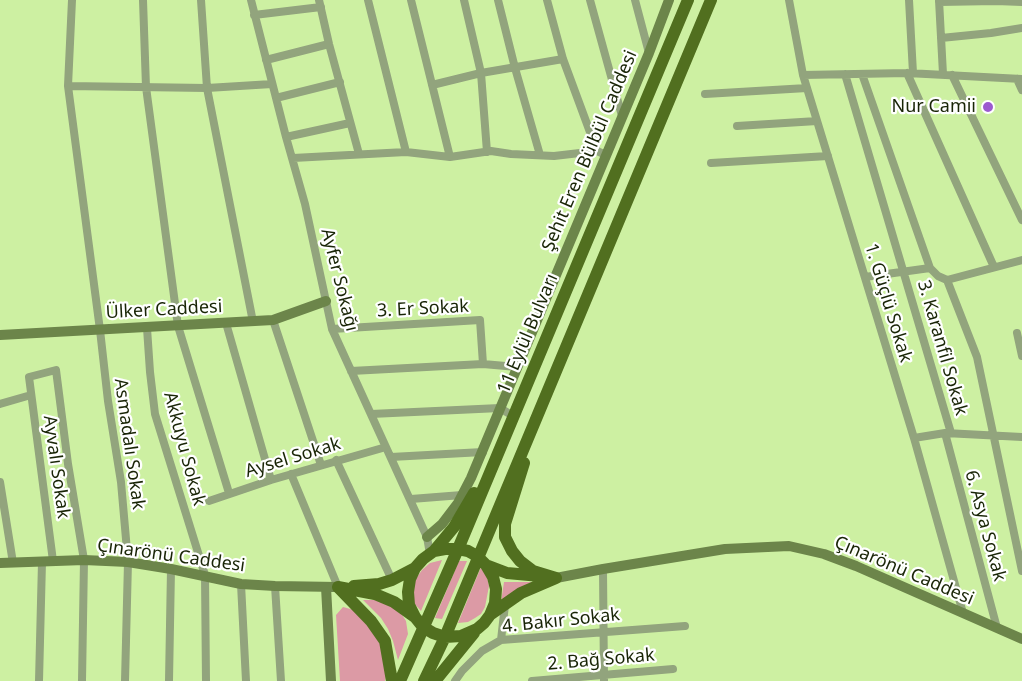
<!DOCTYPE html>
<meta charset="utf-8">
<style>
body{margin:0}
canvas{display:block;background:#cdf0a2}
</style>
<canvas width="1022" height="681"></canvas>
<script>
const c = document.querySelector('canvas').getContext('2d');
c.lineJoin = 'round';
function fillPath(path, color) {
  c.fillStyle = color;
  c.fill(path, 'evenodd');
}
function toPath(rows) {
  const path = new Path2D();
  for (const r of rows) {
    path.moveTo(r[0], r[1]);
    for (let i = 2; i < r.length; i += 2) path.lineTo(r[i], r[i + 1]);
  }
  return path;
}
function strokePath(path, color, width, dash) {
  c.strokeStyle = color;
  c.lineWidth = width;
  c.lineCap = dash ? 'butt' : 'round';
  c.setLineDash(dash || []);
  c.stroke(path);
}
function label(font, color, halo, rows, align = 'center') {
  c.font = font + ' "Noto Sans",sans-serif';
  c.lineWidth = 4.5;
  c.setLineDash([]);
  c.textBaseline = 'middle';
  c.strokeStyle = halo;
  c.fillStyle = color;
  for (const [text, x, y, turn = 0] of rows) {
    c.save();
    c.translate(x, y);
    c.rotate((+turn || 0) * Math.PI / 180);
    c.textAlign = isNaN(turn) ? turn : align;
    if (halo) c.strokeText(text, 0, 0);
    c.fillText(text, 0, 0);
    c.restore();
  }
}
const green = toPath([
 [442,560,421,611,413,602,415,580,422,570,430,563],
 [459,561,467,561,442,619,435,618],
 [481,567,487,577,489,586,485,607,481,614,475,618,468,622,458,623],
 [504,582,532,582,501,602],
 [363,600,377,600,399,610,406,621,408,634,398,660,393,641,388,629,381,618],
 [343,607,354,610,380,638,387,669,385,681,340,681,336,615]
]);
const street = toPath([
 [72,0,68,86,100,330,108,401,121,482,128,562,125,681],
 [143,0,146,87,178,326,229,493],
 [201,0,207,88,253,322],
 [251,0,286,137,305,204,332,329,427,537,430,554],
 [319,0,329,44,359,154],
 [368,0,406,152],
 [411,0,450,157],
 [464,0,481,73,487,152],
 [498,0,515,68,540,155],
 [547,0,563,59,597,151],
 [590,0,622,116],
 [635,0,649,53],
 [789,0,803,75,914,438,963,613],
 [909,0,913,73],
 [939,0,943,74],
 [939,2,996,1,1022,2],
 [254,15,321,7],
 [941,38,991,33,1022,28],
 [266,60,329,44],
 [907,73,994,267],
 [845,74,951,433],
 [862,74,930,268,938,276,947,280,1022,260],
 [803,75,907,73,1022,79],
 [952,75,1022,220],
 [1017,79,1022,90],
 [432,85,481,73,563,59],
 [68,86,207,88,272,84],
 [705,94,807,88],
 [276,98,340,82],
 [737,126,817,121],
 [286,137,350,123],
 [293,158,406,152,450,157,491,151,511,154,554,156,597,151,606,155],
 [711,163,828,156],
 [865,277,930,268],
 [947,280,977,357,1022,571],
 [273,320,321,465],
 [226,323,271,480],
 [147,328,150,372,155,414,205,575,206,681],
 [332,329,480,320,483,364],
 [1017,333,1022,356],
 [351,371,483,364,517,367],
 [0,404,31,395],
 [371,414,500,408,513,416],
 [945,433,997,628],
 [914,438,945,433,1022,437],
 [391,457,483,452],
 [336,460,392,580],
 [291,474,338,587],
 [0,482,13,563],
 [411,499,462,495],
 [209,501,271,480,386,447],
 [53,561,29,377,56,370,68,464,84,560,82,681],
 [603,569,604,681],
 [241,584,246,681],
 [275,586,281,681],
 [501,640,505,605],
 [39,681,42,562],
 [169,681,171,569],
 [455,681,462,671,482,651,501,640,685,626],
 [532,681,673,669]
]);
const secondary = toPath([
 [0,335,273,320,326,301],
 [427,537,442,524,458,503,471,478,649,53,669,0],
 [0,563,84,560,128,562,171,569,241,584,275,586,338,587],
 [556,578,603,569,725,549,789,546,824,554,856,566,1022,639],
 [326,587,331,681]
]);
const primary = toPath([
 [524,463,505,524,505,537,512,551,520,561,533,571,556,578],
 [434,551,454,527,474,493],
 [486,565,507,573,540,576],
 [354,586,379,584,392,580,415,568],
 [338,587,375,594,394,602,415,617,423,627,433,633,445,637,461,636,477,629,484,623,490,615,495,603,496,589,493,577,486,565,477,556,468,551,458,549,445,549,434,551,423,559,415,568,410,579,408,592,409,605,415,617],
 [338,587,371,621,385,641,392,681],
 [491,614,521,593,556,578],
 [400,681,458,549,688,0],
 [424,681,445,637,711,0],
 [435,681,474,633]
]);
const markers = [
 [988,107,6,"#9c5acf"]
];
const poiNames = [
 ["Nur Camii",976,107]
];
const streetNames = [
 ["Şehit Eren Bülbül Caddesi",590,151,-67],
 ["Ayfer Sokağı",339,280,76],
 ["1. Güçlü Sokak",888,303,73],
 ["3. Er Sokak",423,309,-3],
 ["Ülker Caddesi",164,310,-3],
 ["11 Eylül Bulvarı",528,334,-67],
 ["3. Karanfil Sokak",942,348,74],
 ["Asmadalı Sokak",129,444,82],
 ["Akkuyu Sokak",184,449,75],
 ["Aysel Sokak",293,458,-17],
 ["Ayvalı Sokak",56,467,82],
 ["6. Asya Sokak",985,526,75],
 ["Çınarönü Caddesi",171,556,8],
 ["Çınarönü Caddesi",904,571,23],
 ["4. Bakır Sokak",561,621,-6],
 ["2. Bağ Sokak",601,660,-5]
];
fillPath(green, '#dc9aa5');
strokePath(street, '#92a47d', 8);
strokePath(secondary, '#6c854a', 10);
strokePath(primary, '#516f1f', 12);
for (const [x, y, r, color] of markers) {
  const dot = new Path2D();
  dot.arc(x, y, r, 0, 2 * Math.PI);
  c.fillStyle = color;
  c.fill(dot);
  strokePath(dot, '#fff', 2);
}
label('18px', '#192506', '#fff', poiNames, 'right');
label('18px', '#192506', '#fff', streetNames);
</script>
